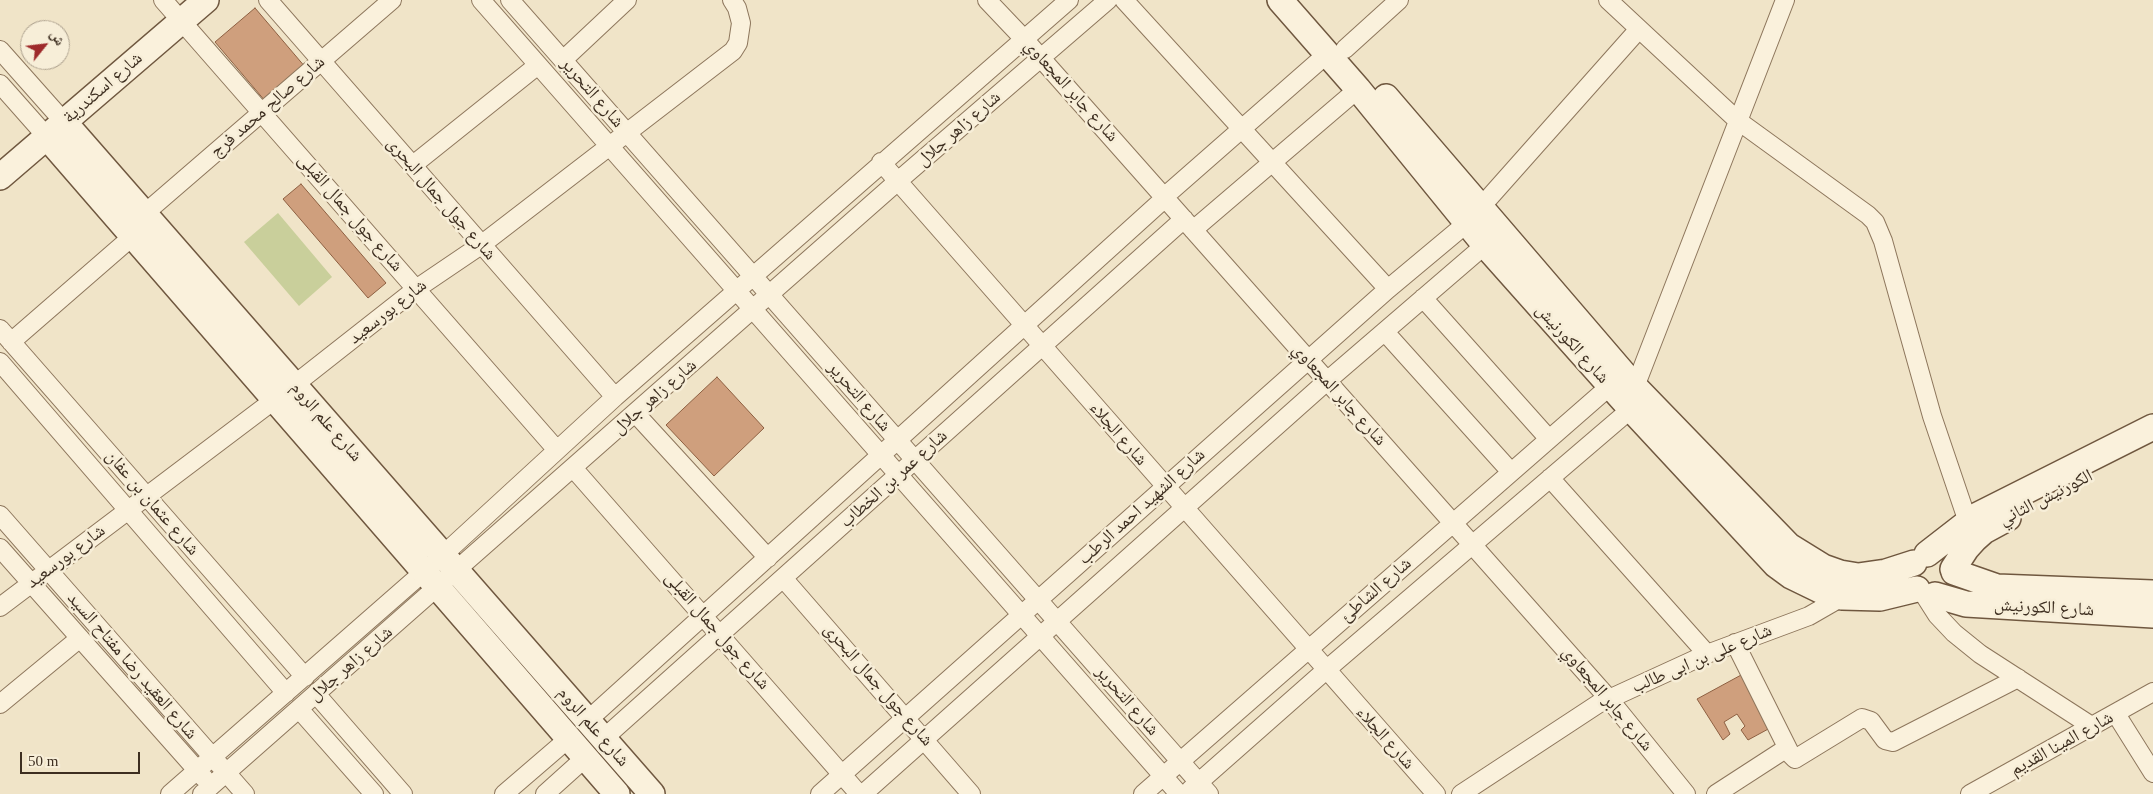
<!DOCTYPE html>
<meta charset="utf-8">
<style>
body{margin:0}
#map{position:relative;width:2153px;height:794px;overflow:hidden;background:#f0e4c8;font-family:"Times New Roman","Noto Naskh Arabic",serif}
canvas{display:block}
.north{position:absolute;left:20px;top:20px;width:50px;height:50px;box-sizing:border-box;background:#f7eed8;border:1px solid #ada18e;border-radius:50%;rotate:61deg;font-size:14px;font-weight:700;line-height:20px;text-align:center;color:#3d2e20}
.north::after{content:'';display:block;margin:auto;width:18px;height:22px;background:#9e2a2b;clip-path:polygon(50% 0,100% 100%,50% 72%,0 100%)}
.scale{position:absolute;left:20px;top:752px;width:120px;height:22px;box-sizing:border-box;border:2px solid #3d2e20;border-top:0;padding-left:6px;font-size:15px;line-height:18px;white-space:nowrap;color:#3d2e20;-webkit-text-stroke:4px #f7eed8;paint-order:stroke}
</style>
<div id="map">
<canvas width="2153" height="794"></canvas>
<div class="north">ش</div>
<div class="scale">50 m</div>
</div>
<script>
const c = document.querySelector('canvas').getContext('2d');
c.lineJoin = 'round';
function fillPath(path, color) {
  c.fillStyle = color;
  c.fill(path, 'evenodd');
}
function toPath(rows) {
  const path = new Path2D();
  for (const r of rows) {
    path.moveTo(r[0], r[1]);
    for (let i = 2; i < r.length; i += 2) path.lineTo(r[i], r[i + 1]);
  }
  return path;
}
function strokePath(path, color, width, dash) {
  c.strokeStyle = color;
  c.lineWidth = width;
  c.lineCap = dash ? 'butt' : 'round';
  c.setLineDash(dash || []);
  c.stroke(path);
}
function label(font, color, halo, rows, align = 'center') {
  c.font = font + ' "Times New Roman","Noto Naskh Arabic",serif';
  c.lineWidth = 5;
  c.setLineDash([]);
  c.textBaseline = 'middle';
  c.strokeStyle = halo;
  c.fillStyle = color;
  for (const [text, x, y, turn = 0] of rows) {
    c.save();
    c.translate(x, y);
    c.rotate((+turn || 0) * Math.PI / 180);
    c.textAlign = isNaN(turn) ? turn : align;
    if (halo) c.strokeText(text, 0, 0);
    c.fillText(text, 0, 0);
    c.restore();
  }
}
const green = toPath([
 [278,213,332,277,299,306,244,242]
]);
const building = toPath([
 [255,8,306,68,266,102,215,42,255,8],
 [301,184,386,283,368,298,283,199,301,184],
 [717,377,764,428,714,476,666,425,717,377],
 [1754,668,1783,721,1748,740,1741,730,1745,726,1737,714,1724,722,1730,734,1723,740,1697,699,1754,668]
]);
const street = toPath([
 [163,0,556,449],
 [268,0,615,397],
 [481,0,1179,794],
 [510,0,1209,794],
 [987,0,1024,39,1609,699,1686,794],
 [1124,0,1388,289],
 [1608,0,1737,120,1868,215,1875,222,1883,241,1932,416,1971,531],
 [1345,49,1399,0],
 [0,50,64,122],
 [563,60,627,0],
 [0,84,47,137],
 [881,162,1436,794],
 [413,165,538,65],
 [1164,197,1327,54],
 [1480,208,1639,29],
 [144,214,392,0],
 [1193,230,1358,89],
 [1423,298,1549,439],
 [0,329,305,677],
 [1385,332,1511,472],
 [11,342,133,236],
 [0,362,286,693],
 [1635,387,1785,0],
 [636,414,768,558],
 [574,469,859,794],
 [1550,478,1707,654],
 [0,515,245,794],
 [0,548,204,778],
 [783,578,971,794],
 [1923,593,1937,615,1954,633,1980,654,2093,727],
 [0,607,294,385,416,289,481,245,733,51,738,43,741,23,737,8,732,0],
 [1735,643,1791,755,1795,759,1862,718,1871,721,1885,740,1893,742,2018,678],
 [316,694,403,794],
 [0,704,80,638],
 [299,709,374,794],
 [2116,714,2153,773],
 [588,720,1165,198],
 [603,739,1184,219],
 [1190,790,1326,670,1631,409],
 [170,794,443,555,615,397,1069,0],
 [202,794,898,181,1108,0],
 [504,794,568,739],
 [545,794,585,758],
 [820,794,1388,289,1467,223],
 [863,794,1327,381,1485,245],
 [1143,794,1610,386],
 [1461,794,1598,704,1707,654,1809,616,1842,597],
 [1716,794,1787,748],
 [1970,794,2153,692]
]);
const secondary = toPath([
 [1280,0,1358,89,1485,245,1631,409,1776,565,1791,576,1826,593,1842,597,1880,598,1917,589],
 [1386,97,1635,387,1789,546,1823,567,1840,573,1858,576,1886,572,1914,563],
 [64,122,652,794],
 [47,137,617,794],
 [0,177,206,0],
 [1927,554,1976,516,2153,427],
 [1953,569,1966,549,1975,539,1984,531,2008,518],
 [1954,572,1997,587,2153,593],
 [1935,595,1966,604,2153,615]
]);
const streetNames = [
 ["شارع اسكندرية",103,88,-41],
 ["شارع جابر المجعاوي",1071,91,48],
 ["شارع التحرير",592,93,49],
 ["شارع صالح محمد فرج",268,107,-41],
 ["شارع زاهر جلال",959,129,-41],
 ["شارع جول جمال البحرى",441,199,49],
 ["شارع جول جمال القبلى",350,213,49],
 ["شارع بورسعيد",388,312,-38],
 ["شارع الكورنيش",1572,344,48],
 ["شارع جابر المجعاوي",1339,395,48],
 ["شارع زاهر جلال",655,397,-41],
 ["شارع التحرير",859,397,49],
 ["شارع علم الروم",326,422,49],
 ["شارع الجلاء",1118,434,49],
 ["شارع عمر بن الخطاب",894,479,-42],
 ["الكورنيش الثاني",2046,498,-27],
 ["شارع عثمان بن عفان",152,503,49],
 ["شارع الشهيد احمد الرطب",1142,507,-42],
 ["شارع بورسعيد",66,557,-37],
 ["شارع الشاطئ",1376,590,-41],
 ["شارع الكورنيش",2044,608,3],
 ["شارع جول جمال القبلى",717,631,49],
 ["شارع على بن ابى طالب",1702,659,-23],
 ["شارع زاهر جلال",351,664,-41],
 ["شارع العقيد رضا مفتاح السيد",132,666,49],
 ["شارع جول جمال البحرى",878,685,49],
 ["شارع جابر المجعاوي",1607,699,50],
 ["شارع التحرير",1127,701,49],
 ["شارع علم الروم",593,727,49],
 ["شارع الجلاء",1385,738,48],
 ["شارع المينا القديم",2062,744,-29]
];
fillPath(green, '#c9cf9b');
fillPath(building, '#cf9f7d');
strokePath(building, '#8d5f41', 1);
strokePath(street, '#8d765c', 20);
strokePath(secondary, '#6f573f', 28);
strokePath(street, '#faf1dc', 18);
strokePath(secondary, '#faf1dc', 25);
label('18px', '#3d2e20', '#f7eed8', streetNames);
</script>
